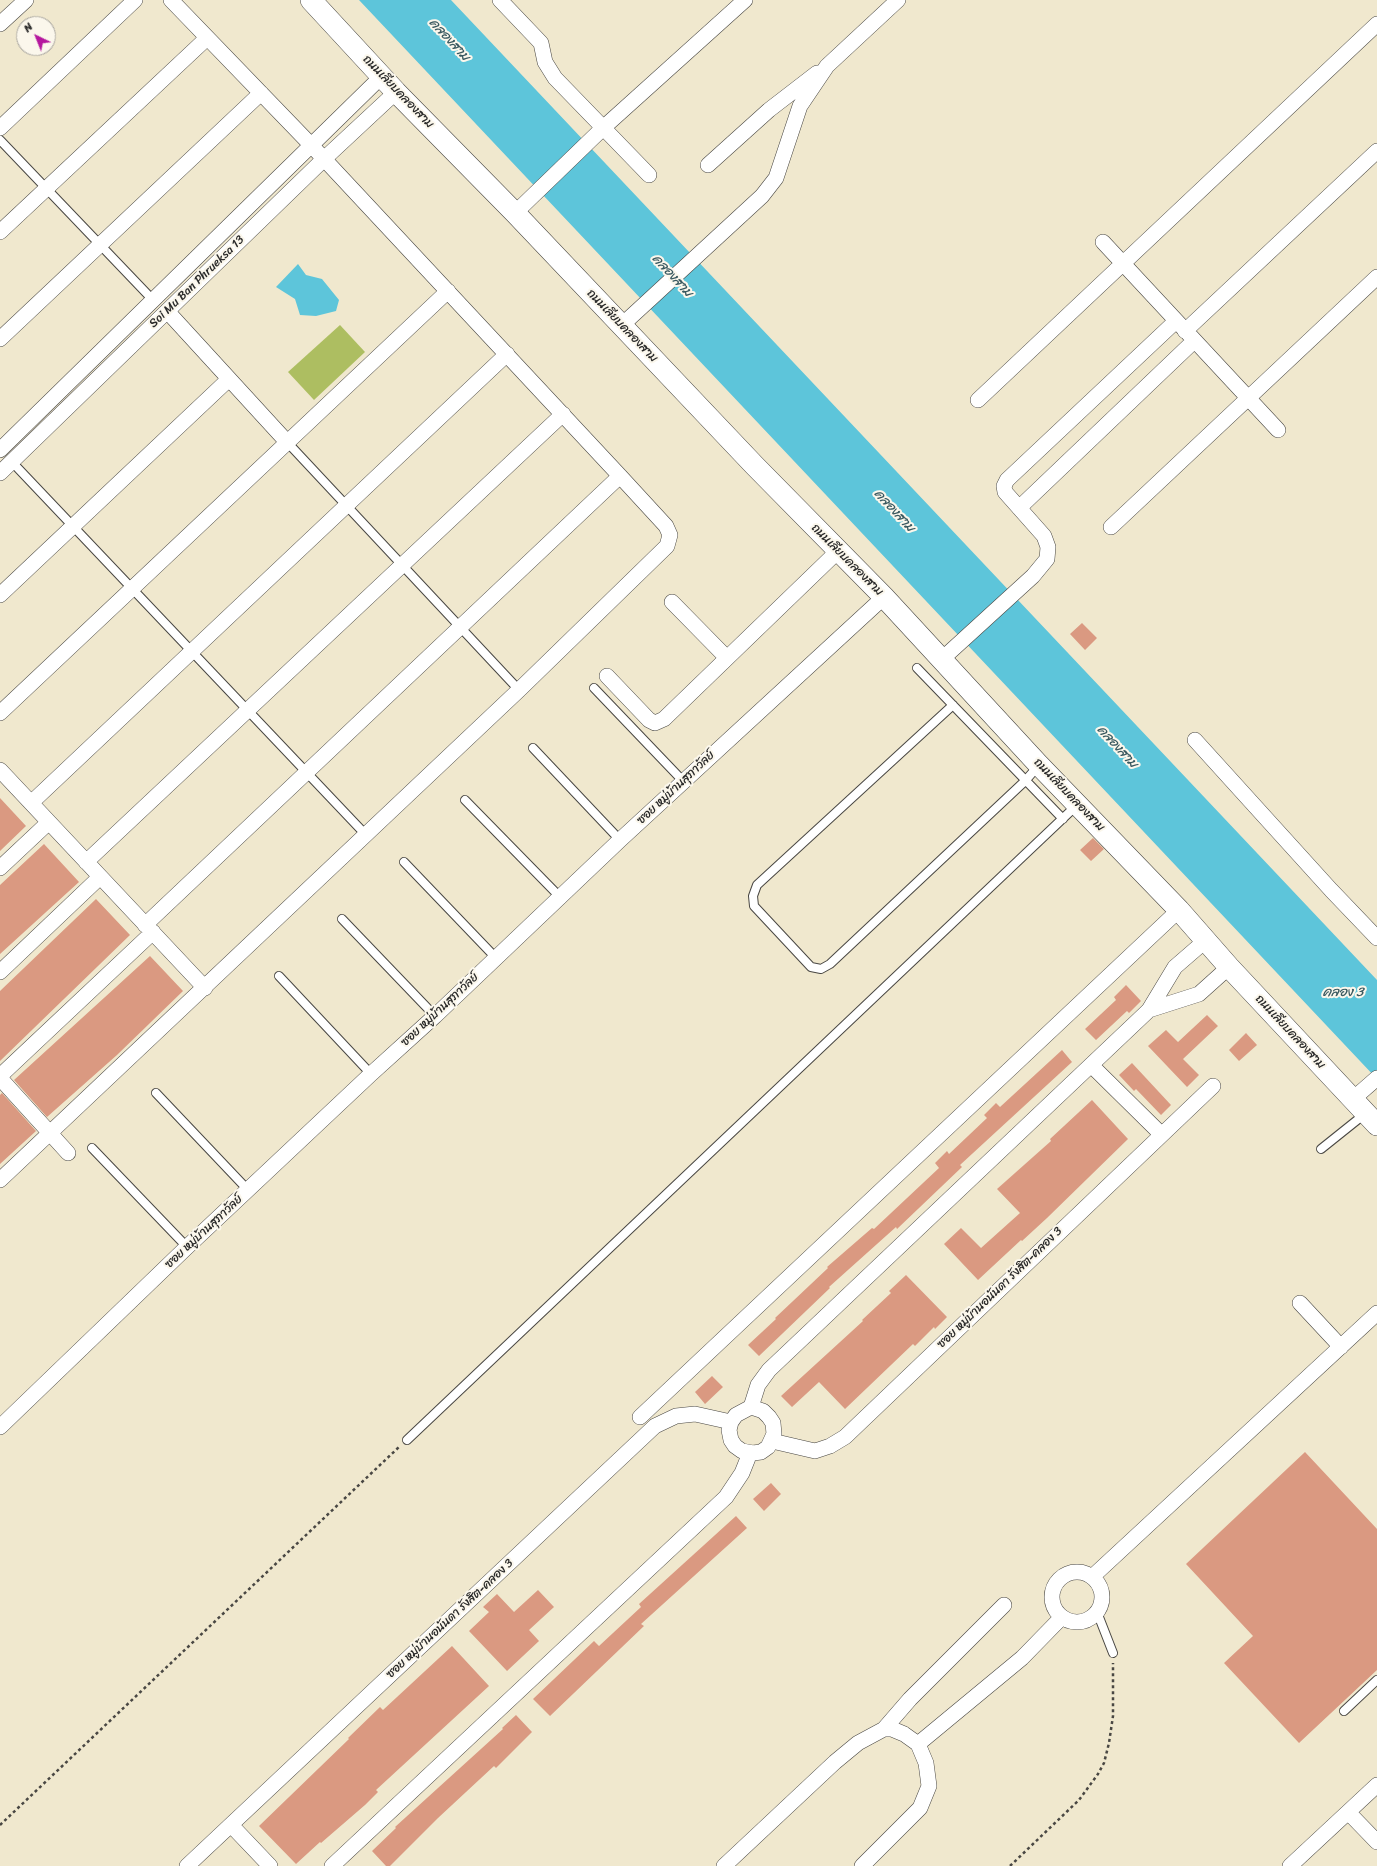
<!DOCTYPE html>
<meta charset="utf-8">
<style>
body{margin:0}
#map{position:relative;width:1377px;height:1866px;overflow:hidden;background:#f0e8ce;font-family:Sriracha,sans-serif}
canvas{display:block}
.north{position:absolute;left:16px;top:16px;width:40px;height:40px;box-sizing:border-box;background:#fbf7ec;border:1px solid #a8a59f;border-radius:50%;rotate:317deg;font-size:11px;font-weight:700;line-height:16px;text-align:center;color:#2b2b2b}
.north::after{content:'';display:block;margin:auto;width:14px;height:18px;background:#b5179e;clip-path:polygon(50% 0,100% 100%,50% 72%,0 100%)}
</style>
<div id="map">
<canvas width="1377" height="1866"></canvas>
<div class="north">N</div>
</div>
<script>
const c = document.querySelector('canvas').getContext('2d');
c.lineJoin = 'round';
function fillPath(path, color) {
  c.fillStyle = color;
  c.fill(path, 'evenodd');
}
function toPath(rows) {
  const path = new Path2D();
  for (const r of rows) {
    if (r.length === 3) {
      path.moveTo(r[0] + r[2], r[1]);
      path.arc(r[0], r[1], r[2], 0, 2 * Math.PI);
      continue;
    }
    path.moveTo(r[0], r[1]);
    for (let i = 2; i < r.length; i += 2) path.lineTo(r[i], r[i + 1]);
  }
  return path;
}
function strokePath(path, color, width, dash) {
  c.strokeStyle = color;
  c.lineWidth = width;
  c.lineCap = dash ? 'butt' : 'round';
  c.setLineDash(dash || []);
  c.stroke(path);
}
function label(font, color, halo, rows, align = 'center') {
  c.font = font + ' Sriracha,"Playpen Sans Thai",sans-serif';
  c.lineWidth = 4;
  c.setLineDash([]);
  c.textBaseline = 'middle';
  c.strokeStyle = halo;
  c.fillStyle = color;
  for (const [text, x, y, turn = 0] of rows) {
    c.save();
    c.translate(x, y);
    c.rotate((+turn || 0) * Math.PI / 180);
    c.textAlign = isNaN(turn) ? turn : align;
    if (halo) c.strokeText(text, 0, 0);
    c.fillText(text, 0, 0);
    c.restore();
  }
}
const green = toPath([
 [340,325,365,352,314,400,288,372]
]);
const water = toPath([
 [359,0,451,0,1377,980,1377,1079],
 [298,264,306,275,322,279,339,300,336,311,316,316,300,315,295,299,276,287]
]);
const building = toPath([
 [1082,623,1097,638,1085,650,1070,634],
 [0,798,26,826,0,851],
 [1093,838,1104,849,1091,861,1080,850],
 [44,844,79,882,0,954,0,885],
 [96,899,130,935,0,1061,0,991],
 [150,956,183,991,117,1055,47,1117,14,1080],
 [1126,985,1141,1001,1129,1013,1127,1011,1096,1040,1085,1029,1116,1000,1114,997],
 [1207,1015,1218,1026,1183,1059,1199,1075,1187,1087,1148,1046,1166,1030,1178,1042],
 [1246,1033,1257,1045,1239,1061,1229,1050],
 [1062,1050,1072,1062,960,1165,962,1167,897,1229,896,1227,829,1287,830,1288,759,1356,748,1345,776,1319,775,1318,828,1268,827,1267,872,1228,874,1229,939,1168,935,1163,947,1151,949,1154,987,1118,984,1115,996,1103,1000,1107],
 [1132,1063,1171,1105,1161,1115,1136,1089,1134,1091,1119,1075],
 [2,1093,36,1131,0,1164,0,1095],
 [1092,1100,1128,1139,1047,1218,1022,1241,1021,1240,978,1280,944,1244,961,1228,981,1248,1020,1213,997,1189,1051,1141,1050,1139],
 [906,1275,947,1317,935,1329,934,1327,915,1346,913,1344,845,1409,819,1382,792,1407,781,1396,863,1321,862,1320,891,1293,889,1291],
 [712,1376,723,1387,705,1404,695,1392],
 [1305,1452,1377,1529,1377,1670,1299,1743,1224,1663,1253,1636,1186,1564],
 [771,1483,781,1494,764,1511,753,1499],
 [736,1516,747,1528,641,1624,644,1626,550,1716,533,1699,594,1641,599,1646,641,1607,639,1604],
 [538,1590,554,1607,529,1630,539,1641,507,1671,469,1631,489,1612,483,1607,497,1594,514,1612],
 [452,1646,489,1686,376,1790,378,1792,365,1805,321,1843,320,1842,296,1864,259,1826,349,1739,348,1738,380,1707,383,1710],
 [516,1715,532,1732,496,1768,494,1766,438,1818,390,1866,386,1866,372,1851,396,1828,395,1827,503,1729,502,1728]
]);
const path = toPath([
 [0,1825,399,1447],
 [1010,1866,1079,1800,1098,1774,1104,1763,1109,1743,1113,1716,1113,1663]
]);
const service = toPath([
 [0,140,152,299],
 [287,442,519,690],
 [12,462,366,835],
 [917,668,1063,819],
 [594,688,683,781],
 [953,705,757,885,753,896,754,906,811,967,821,969,830,964,1025,781,1039,765],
 [533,748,620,840],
 [465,800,560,897],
 [404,862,496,958],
 [342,919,435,1016],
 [279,976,371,1074],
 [156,1093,248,1190],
 [92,1148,187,1247],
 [1321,1149,1366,1113],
 [407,1440,1077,805],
 [1097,1612,1113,1653],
 [1344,1711,1377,1680]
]);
const minor = toPath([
 [500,0,541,43,545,62,555,78,649,175],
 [0,24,26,0],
 [0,128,135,0],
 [708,165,769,110,817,73],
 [515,213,603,128,745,0],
 [0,232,207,38],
 [1103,242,1278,430],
 [167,311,287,442],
 [622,325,762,196,776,178,800,106,827,66,898,0],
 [1185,331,1377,151],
 [0,339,261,93],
 [978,400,1377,24],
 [0,450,382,76],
 [0,473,324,159,396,92],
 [1019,508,1194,341],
 [1111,527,1377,277],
 [0,595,229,379],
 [672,602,727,658],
 [941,660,1033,576,1047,559,1048,547,1044,536,1005,492,1004,486,1007,480,1176,321],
 [607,676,649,720,655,723,664,719,838,551],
 [0,713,448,291],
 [1195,740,1331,890,1377,938],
 [0,770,205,988],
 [31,803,507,354],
 [86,862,563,414],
 [0,868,49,822],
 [145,925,620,476],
 [0,972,100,877],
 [1149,1010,1199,994,1229,967],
 [1091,1065,1161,1134],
 [0,1076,153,932],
 [0,1078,68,1153],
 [1353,1099,1377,1078],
 [0,1180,519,690,667,546,670,535,666,526,620,476,312,146,171,0],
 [1300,1303,1341,1347],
 [751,1407,758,1385,769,1370,1149,1010,1175,967,1205,941],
 [751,1407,763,1411,769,1417,773,1423,774,1434,768,1447,761,1452,753,1453,742,1451,735,1446,731,1440,729,1430,731,1422,736,1415,751,1407],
 [640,1417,1179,910],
 [0,1427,187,1247,371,1074,435,1016,620,840,884,597],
 [772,1441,815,1451,830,1446,845,1437,1213,1086],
 [1077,1597,25],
 [1092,1577,1377,1313],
 [884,1729,910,1699,1004,1605],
 [918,1744,1022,1658,1062,1617],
 [1348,1812,1377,1842],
 [231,1825,270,1866],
 [187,1866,655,1426,676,1416,695,1414,731,1422],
 [332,1866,726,1497,742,1473,750,1453],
 [724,1866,835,1762,858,1743,884,1729,892,1729,904,1734,918,1744,926,1763,929,1786,920,1808,862,1866],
 [1290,1866,1377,1785]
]);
const secondary = toPath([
 [311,0,396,92,515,213,755,466,884,597,1039,765,1179,910,1229,967,1377,1125]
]);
const streetNames = [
 ["ถนนเลียบคลองสาม",398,92,46],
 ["Soi Mu Ban Phrueksa 13",197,282,-44],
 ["ถนนเลียบคลองสาม",622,326,46],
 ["ถนนเลียบคลองสาม",847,560,45],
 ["ซอย หมู่บ้านสุภาวัลย์",676,788,-43],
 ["ถนนเลียบคลองสาม",1069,795,46],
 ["ซอย หมู่บ้านสุภาวัลย์",440,1010,-43],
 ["ถนนเลียบคลองสาม",1290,1032,47],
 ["ซอย หมู่บ้านสุภาวัลย์",204,1232,-43],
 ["ซอย หมู่บ้านอนันดา รังสิต-คลอง 3",1000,1288,-44],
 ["ซอย หมู่บ้านอนันดา รังสิต-คลอง 3",450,1619,-43]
];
const waterNames = [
 ["คลองสาม",449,40,47],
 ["คลองสาม",672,276,47],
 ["คลองสาม",894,511,47],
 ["คลองสาม",1117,747,47],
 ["คลอง 3",1343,993]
];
fillPath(green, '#adbe61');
fillPath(water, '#5dc5da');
fillPath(building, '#da9981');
strokePath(service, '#494743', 10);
strokePath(minor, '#494743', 16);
strokePath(secondary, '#494743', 22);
strokePath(path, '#494743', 2.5, [3, 3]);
strokePath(service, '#fff', 8);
strokePath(minor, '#fff', 15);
strokePath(secondary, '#fff', 21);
label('12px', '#2b2b2b', '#fbf7ec', streetNames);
label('italic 13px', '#3a5960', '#fbf7ec', waterNames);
</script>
